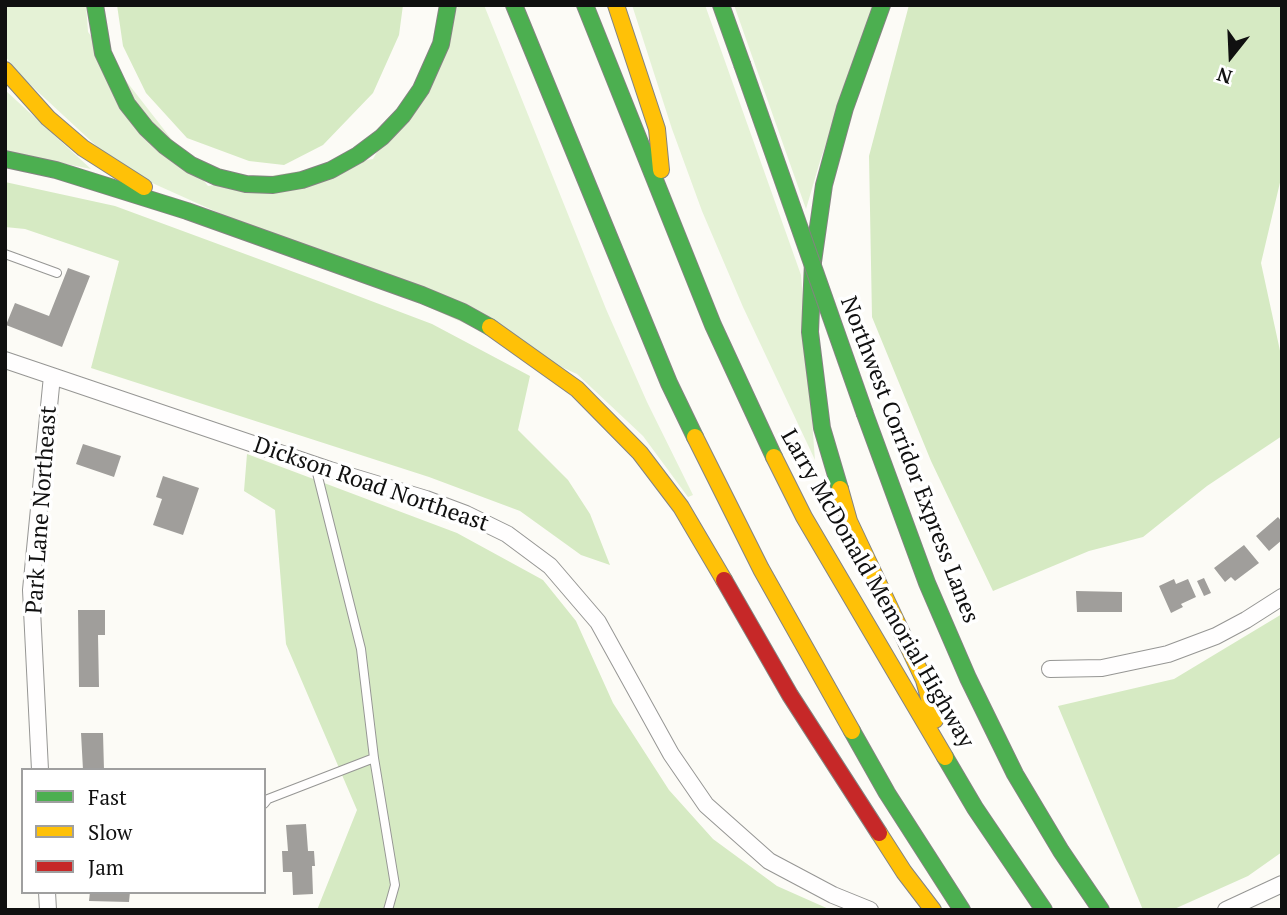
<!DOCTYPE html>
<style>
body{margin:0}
#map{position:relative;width:1287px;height:915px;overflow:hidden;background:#fcfbf6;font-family:"PT Serif",serif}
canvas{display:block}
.frame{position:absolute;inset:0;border:7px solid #101010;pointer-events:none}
.legend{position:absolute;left:21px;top:768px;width:245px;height:126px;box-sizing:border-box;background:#fff;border:2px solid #9f9f9f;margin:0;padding:9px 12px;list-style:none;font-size:21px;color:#101010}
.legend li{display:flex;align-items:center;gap:14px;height:35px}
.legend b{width:35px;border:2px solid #9f9f9f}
.north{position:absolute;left:1196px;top:21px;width:70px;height:70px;-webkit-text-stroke:5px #fff;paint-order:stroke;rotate:198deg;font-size:19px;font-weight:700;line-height:28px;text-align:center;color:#101010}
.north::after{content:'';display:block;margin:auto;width:24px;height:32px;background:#101010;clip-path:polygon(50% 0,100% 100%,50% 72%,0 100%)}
</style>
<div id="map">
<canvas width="1287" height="915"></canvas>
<div class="frame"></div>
<ul class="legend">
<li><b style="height:9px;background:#4caf50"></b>Fast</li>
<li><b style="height:9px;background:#ffc107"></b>Slow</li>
<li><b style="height:9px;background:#c62828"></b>Jam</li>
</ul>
<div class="north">N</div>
</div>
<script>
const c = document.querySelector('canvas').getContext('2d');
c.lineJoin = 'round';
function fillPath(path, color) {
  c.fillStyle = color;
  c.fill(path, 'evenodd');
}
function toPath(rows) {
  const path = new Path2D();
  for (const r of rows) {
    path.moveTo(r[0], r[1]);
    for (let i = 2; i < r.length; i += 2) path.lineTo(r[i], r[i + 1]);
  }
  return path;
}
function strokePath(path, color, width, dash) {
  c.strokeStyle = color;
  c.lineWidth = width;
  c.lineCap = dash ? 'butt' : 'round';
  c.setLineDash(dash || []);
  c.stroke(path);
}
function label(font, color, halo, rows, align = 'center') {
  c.font = font + ' "PT Serif",serif';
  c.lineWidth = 7;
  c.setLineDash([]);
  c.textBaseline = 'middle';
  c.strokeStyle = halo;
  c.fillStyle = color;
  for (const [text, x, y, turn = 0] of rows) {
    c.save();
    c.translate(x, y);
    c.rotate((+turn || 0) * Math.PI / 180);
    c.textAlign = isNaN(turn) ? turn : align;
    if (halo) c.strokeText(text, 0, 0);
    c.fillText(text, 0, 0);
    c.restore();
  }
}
const green = toPath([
 [5,5,86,5,88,32,208,186,373,159,459,5,484,5,606,309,647,402,693,495,688,497,643,436,577,374,150,182,105,154,22,77,5,56],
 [632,5,705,5,801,275,815,460,743,307,702,211,672,129],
 [734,5,875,5,821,158,806,209],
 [5,90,91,169,5,152]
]);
const forest = toPath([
 [117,5,403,5,399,35,373,93,323,145,284,165,249,161,187,138,146,93,123,46],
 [909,5,1282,5,1282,174,1261,263,1282,360,1282,436,1207,486,1143,537,1089,551,993,591,931,461,872,317,869,156],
 [5,182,115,206,321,282,432,324,530,376,518,430,568,480,590,514,610,565,581,555,520,511,429,477,91,368,119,261,25,229,5,227],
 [247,454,457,533,543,580,576,621,613,703,669,790,713,839,777,886,831,910,317,910,357,810,286,644,275,510,244,491],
 [1282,614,1282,852,1248,876,1172,910,1143,910,1058,706,1174,679]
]);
const building = toPath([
 [68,268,90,276,62,347,6,325,15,303,49,316],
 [83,444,121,456,114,477,76,464],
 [163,476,199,488,183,535,153,525,162,499,156,497],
 [1278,517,1282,522,1282,540,1269,551,1256,536],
 [1244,545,1259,563,1235,581,1231,577,1225,582,1214,568],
 [1204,578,1211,593,1204,596,1197,581],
 [1174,579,1176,584,1188,579,1196,597,1181,604,1183,607,1171,613,1159,586],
 [1076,591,1122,592,1122,612,1077,612],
 [78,610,105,610,105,635,98,635,99,687,79,687],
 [81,733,103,733,104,770,83,770],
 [306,824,308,851,314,851,315,866,312,866,313,894,293,895,292,872,283,872,282,851,288,851,286,825],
 [90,892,130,892,129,902,89,901]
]);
const lane = toPath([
 [5,254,57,273],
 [315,465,361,649,374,758,395,885,388,910],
 [264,804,268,799,374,758]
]);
const street = toPath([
 [5,360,330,470,426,499,466,514,507,534,550,566,598,622,671,754,706,805,769,861,833,895,870,910],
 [1050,669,1102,668,1168,654,1216,636,1246,620,1282,597],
 [40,770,31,590,52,376],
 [47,892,48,910],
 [1226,910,1282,884]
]);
const fast = toPath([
 [95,5,103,53,127,104,146,128,165,146,191,165,217,177,246,184,273,185,302,180,331,170,358,155,382,137,403,115,421,89,441,44,448,5],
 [514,5,669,383,695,437],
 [585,5,713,325,774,457],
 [721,5,742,64],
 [5,159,56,170,187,211,422,295,463,312,490,327],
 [865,414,927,583,968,678,1015,774,1061,851,1101,910],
 [840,489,822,428,810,332,813,262,824,185,845,108,882,5],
 [852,731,887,793,962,910],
 [945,757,975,808,1044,910]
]);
const slow = toPath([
 [616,5,657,129,661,170],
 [5,70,48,118,83,148,144,187],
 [490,327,577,389,640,453,681,507,724,580],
 [695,437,761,569,852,731],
 [774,457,804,517,945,757],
 [840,489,849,521,924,680,935,720],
 [879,833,904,872,933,910]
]);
const jam = toPath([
 [724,580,790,695,879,833]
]);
const fastBridge = toPath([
 [742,64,865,414]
]);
const streetNames = [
 ["Northwest Corridor Express Lanes",909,460,69],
 ["Dickson Road Northeast",371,485,19],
 ["Park Lane Northeast",42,510,-86],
 ["Larry McDonald Memorial Highway",877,589,60]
];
fillPath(green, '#e5f2d6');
fillPath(forest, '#d6eac3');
fillPath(building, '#a09e9b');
strokePath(lane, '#969694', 10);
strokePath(street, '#969694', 18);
strokePath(fast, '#848381', 18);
strokePath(slow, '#848381', 18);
strokePath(jam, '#848381', 18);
strokePath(lane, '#fffefe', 8);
strokePath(street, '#fffefe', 16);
strokePath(fast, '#4caf50', 16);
strokePath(slow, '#ffc107', 16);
strokePath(jam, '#c62828', 16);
strokePath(fastBridge, '#848381', 18, []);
strokePath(fastBridge, '#4caf50', 16);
label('23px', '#101010', '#fff', streetNames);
</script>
